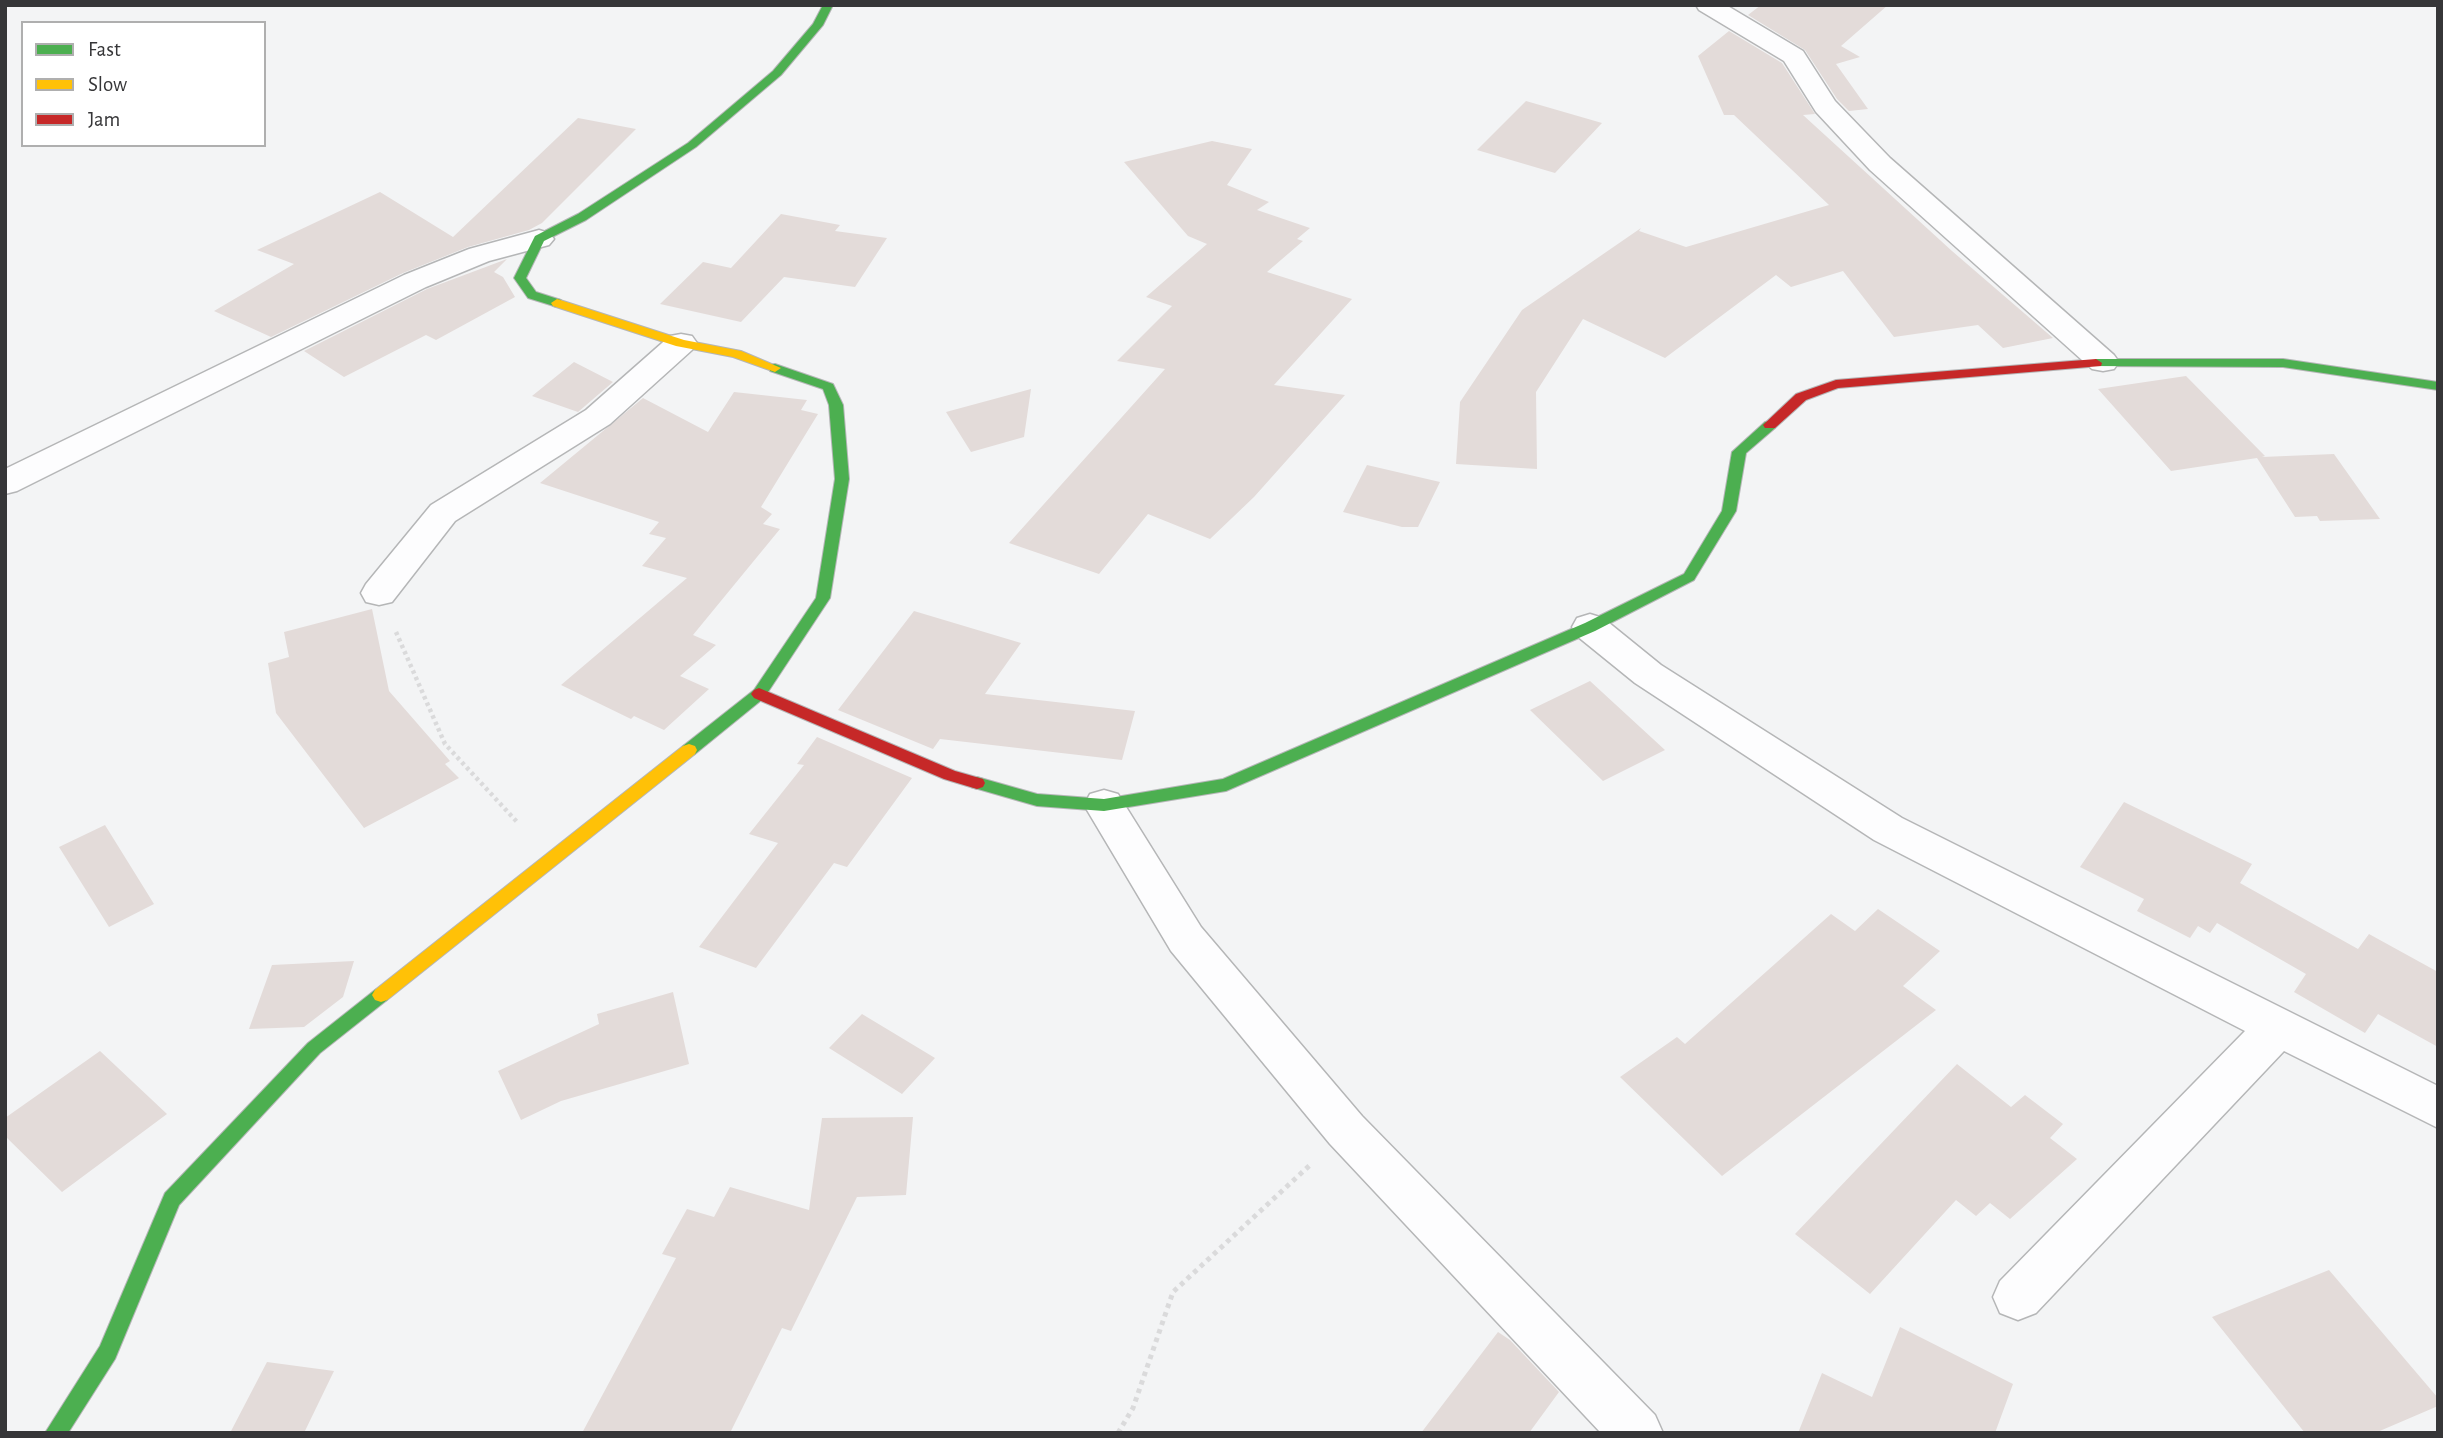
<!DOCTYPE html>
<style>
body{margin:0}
#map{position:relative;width:2443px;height:1438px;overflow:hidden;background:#f3f4f5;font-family:"Alegreya Sans",sans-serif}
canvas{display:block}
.frame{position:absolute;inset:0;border:7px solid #363638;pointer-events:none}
.legend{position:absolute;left:21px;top:21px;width:245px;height:126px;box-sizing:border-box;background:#fff;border:2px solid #afafaf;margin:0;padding:9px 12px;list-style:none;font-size:21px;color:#363638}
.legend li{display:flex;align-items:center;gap:14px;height:35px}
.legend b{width:35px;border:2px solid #afafaf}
</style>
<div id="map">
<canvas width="2443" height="1438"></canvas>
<div class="frame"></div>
<ul class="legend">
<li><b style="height:9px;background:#4caf50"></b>Fast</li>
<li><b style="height:9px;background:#ffc107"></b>Slow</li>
<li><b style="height:9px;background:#c62828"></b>Jam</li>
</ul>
</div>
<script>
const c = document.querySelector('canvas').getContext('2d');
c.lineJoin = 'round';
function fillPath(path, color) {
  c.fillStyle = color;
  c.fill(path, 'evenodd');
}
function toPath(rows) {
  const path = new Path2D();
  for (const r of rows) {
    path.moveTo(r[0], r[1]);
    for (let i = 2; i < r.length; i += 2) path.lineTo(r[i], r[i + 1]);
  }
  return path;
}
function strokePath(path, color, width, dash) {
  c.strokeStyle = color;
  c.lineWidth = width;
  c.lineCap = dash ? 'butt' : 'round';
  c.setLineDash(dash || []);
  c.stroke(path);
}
const building = toPath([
 [1761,5,1888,5,1841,46,1860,57,1836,64,1868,109,1849,111,1837,99,1805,50,1748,15],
 [1729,31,1782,63,1815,114,1803,115,1952,251,2053,338,2003,348,1978,325,1894,337,1843,271,1791,287,1776,275,1665,358,1583,319,1536,392,1537,469,1456,464,1460,402,1522,310,1641,228,1639,231,1686,247,1829,205,1734,115,1724,115,1698,56],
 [1526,101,1602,123,1555,173,1477,150],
 [578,118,636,129,542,223,529,230,468,247,403,273,271,337,214,311,294,264,257,250,380,192,453,237],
 [1212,141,1252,149,1227,185,1269,202,1257,210,1310,228,1297,239,1303,241,1267,272,1352,299,1274,385,1345,395,1254,497,1210,539,1148,514,1099,574,1009,543,1165,369,1117,361,1172,306,1146,297,1207,244,1188,236,1124,162],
 [781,214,840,225,835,231,887,238,855,287,784,277,741,322,660,304,703,262,731,268],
 [507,259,494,272,503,277,515,297,436,340,426,335,344,377,304,351,427,289],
 [574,362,613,382,578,412,532,396],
 [2186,376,2265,456,2262,457,2334,454,2380,519,2320,521,2317,516,2295,517,2257,458,2171,471,2098,389],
 [1031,389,1024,437,971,452,946,412],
 [734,392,807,400,801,410,818,414,761,507,772,514,763,524,780,529,693,635,716,645,680,676,709,689,664,730,634,716,631,719,561,685,687,578,642,566,666,538,649,534,659,522,540,483,643,398,708,432],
 [1367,465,1440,482,1418,527,1402,527,1343,512],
 [372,609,389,691,450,761,445,764,459,778,364,828,276,713,268,663,289,657,284,632],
 [914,611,1021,643,985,694,1135,711,1122,760,940,739,933,749,838,710],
 [1590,681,1665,750,1603,781,1530,710],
 [817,737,912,778,847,867,834,863,756,968,699,947,778,843,749,834,804,765,797,764],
 [2124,802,2252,864,2240,883,2358,949,2369,934,2438,972,2438,1047,2378,1014,2365,1033,2294,992,2306,974,2217,923,2210,933,2198,926,2190,938,2137,911,2144,899,2080,867],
 [105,825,154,904,109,927,59,847],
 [1878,909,1940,951,1903,986,1936,1010,1722,1176,1620,1077,1677,1037,1685,1044,1831,914,1855,931],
 [354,961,343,997,304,1027,249,1029,272,965],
 [673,992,689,1064,561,1101,521,1120,498,1071,599,1024,597,1014],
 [862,1014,935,1058,902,1094,829,1048],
 [100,1051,167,1114,62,1192,5,1136,5,1118],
 [1957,1064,2011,1107,2025,1095,2063,1124,2050,1138,2077,1159,2010,1219,1990,1203,1976,1216,1956,1200,1870,1294,1795,1234],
 [913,1117,906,1195,857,1197,791,1331,782,1328,730,1433,582,1433,676,1258,662,1254,687,1209,714,1217,730,1187,809,1210,822,1118],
 [2329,1270,2438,1398,2438,1406,2375,1433,2305,1433,2212,1317],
 [1900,1327,2013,1384,1995,1433,1798,1433,1822,1373,1872,1397],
 [1498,1332,1510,1340,1559,1392,1529,1433,1421,1433],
 [267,1362,334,1371,304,1433,230,1433]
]);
const pathFar1 = toPath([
 [396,632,445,744,518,823]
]);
const path = toPath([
 [1118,1433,1133,1408,1173,1292,1310,1165]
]);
const street = toPath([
 [1696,5,1726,5,1803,51,1835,101,1890,158,2114,355,2119,362,2114,369,2103,371,2092,369,1870,170,1816,112,1784,61,1699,10,1696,5],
 [539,230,549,233,554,239,549,245,489,261,426,287,17,491,5,494,5,469,404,275,469,249,539,230],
 [681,334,692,336,697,343,692,350,610,424,455,521,392,602,379,605,366,602,361,593,366,584,431,505,586,410,670,336,681,334],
 [1590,614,1603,618,1661,665,1902,818,2438,1086,2438,1128,2284,1051,2036,1313,2018,1320,2000,1313,1993,1297,2000,1281,2245,1031,1874,840,1635,683,1577,636,1572,627,1577,618,1590,614],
 [1104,790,1118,794,1201,927,1362,1116,1655,1415,1663,1433,1601,1433,1330,1144,1171,951,1084,805,1090,794,1104,790]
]);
const fast = toPath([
 [823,5,833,5,823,25,781,75,696,147,586,220,544,241,526,278,536,292,561,300,561,306,557,307,528,298,514,278,535,236,578,214,688,143,773,71,813,24,823,5],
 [2096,359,2283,359,2438,382,2438,390,2283,367,2091,366,2090,363,2096,359],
 [775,364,833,384,843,405,849,479,830,598,764,698,695,754,689,756,683,754,681,750,683,746,754,690,816,598,835,479,829,405,823,389,770,371,770,365,775,364],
 [1770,421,1775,422,1775,428,1746,453,1736,511,1694,580,1595,631,1226,791,1104,811,1037,806,971,787,969,783,971,779,977,777,1037,794,1104,799,1223,779,1585,623,1684,574,1722,511,1732,452,1765,422,1770,421],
 [381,988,387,990,390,995,387,1000,320,1053,179,1205,115,1359,68,1433,45,1433,100,1346,165,1193,308,1043,375,990,381,988]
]);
const slow = toPath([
 [557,299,684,340,741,351,781,368,775,372,733,357,676,346,553,306,551,303,557,299],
 [689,744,695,746,697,750,695,754,387,1000,381,1002,375,1000,372,995,375,990,683,746,689,744]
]);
const jam = toPath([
 [2096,359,2102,363,2101,366,1838,388,1806,400,1775,428,1765,428,1763,425,1796,394,1836,380,2096,359],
 [759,688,955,771,983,779,985,783,983,787,977,789,944,779,754,698,751,694,754,690,759,688]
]);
fillPath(building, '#e3dbd9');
strokePath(street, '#b5b6b7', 3);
strokePath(fast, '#b5b6b7', 2);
strokePath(slow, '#b5b6b7', 2);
strokePath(jam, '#b5b6b7', 2);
strokePath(pathFar1, '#dadadb', 4.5, [3.5, 3.5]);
strokePath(path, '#dadadb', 5, [4.5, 4.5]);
fillPath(street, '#fdfdfe');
fillPath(fast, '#4caf50');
fillPath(slow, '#ffc107');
fillPath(jam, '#c62828');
</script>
